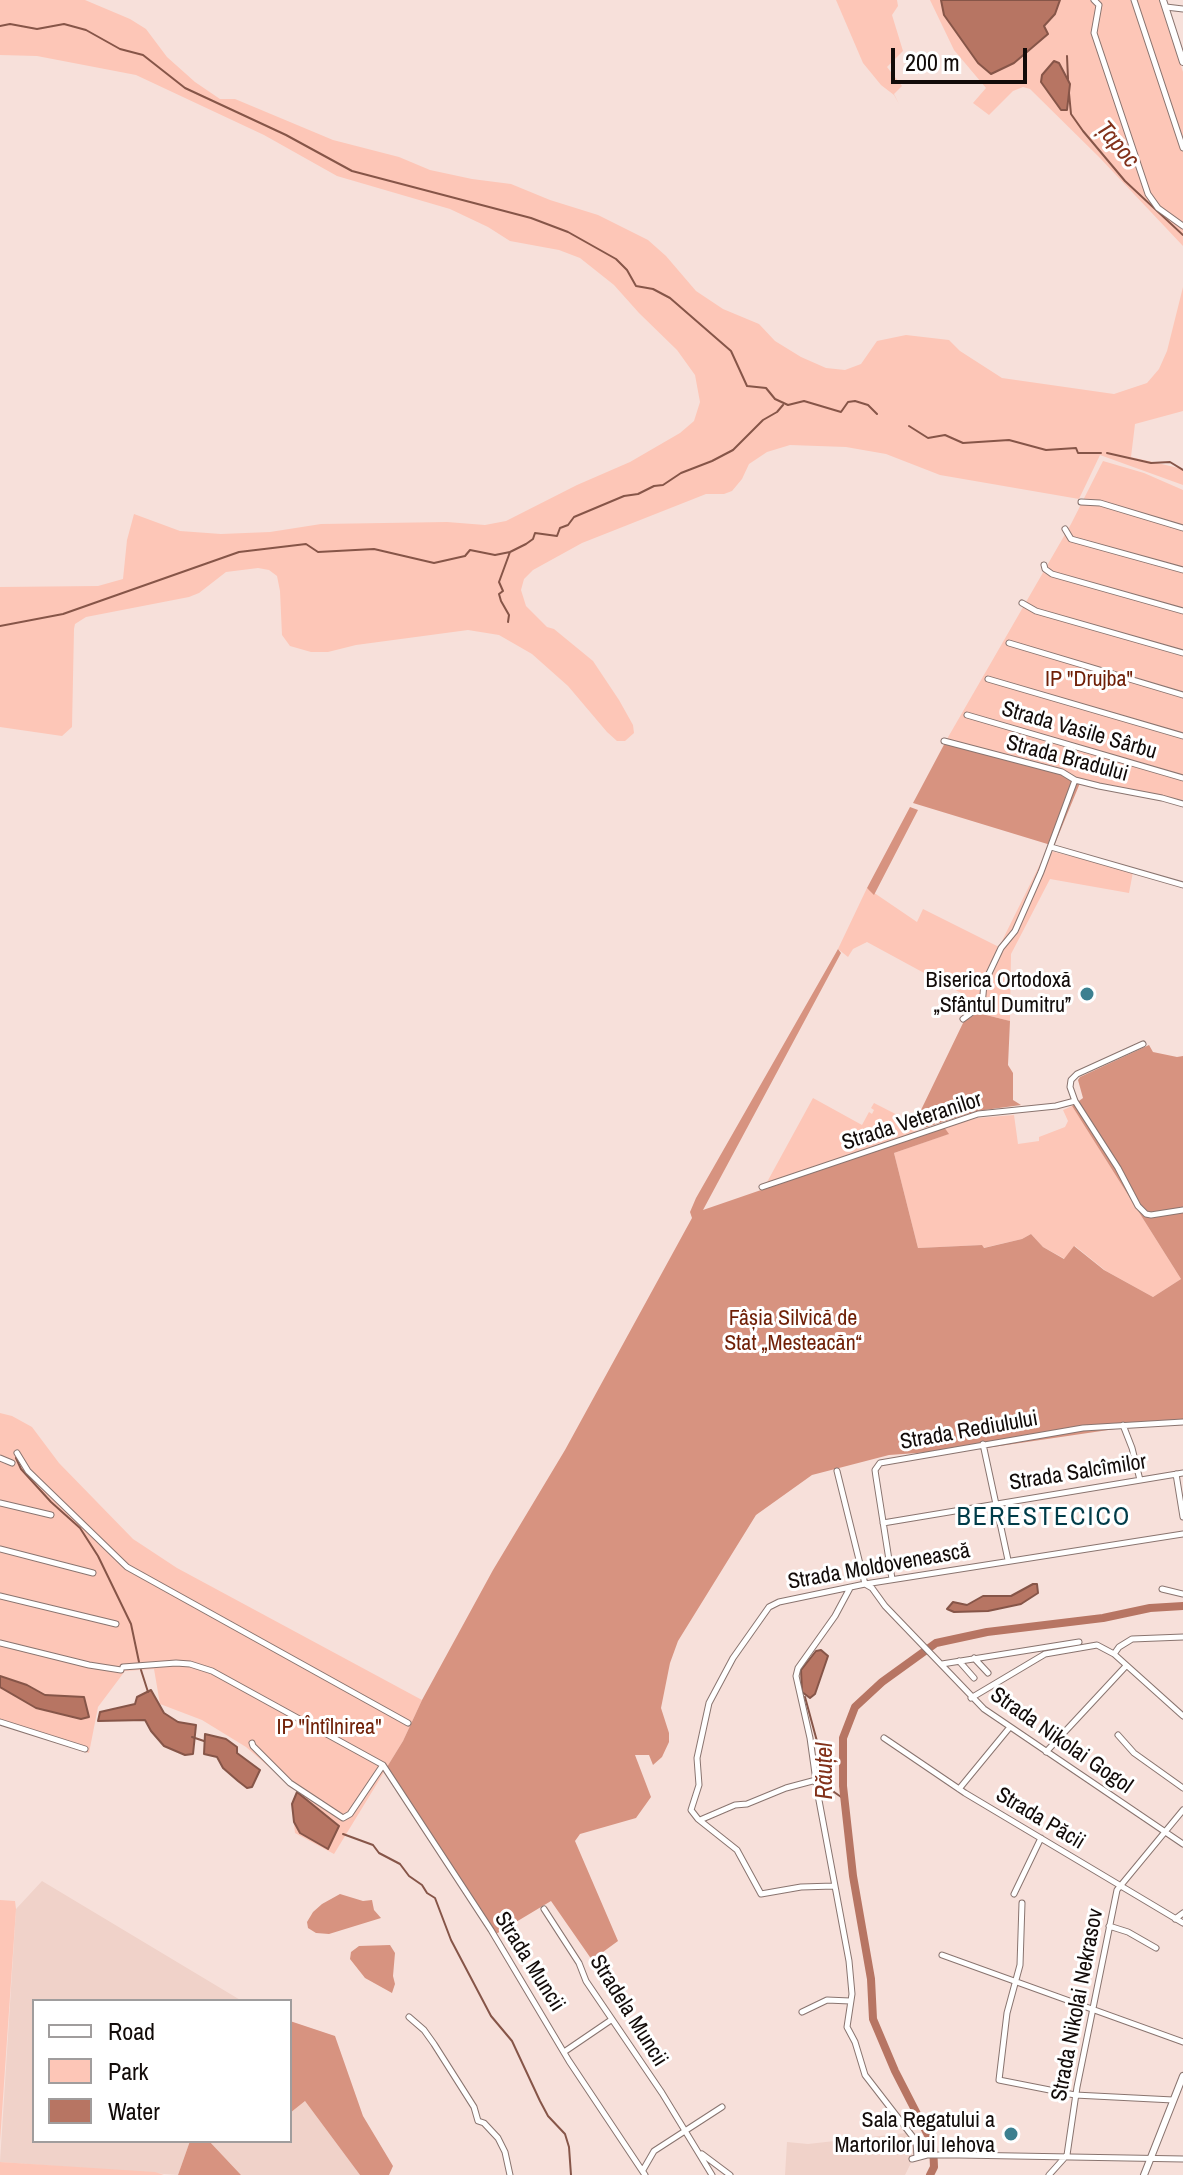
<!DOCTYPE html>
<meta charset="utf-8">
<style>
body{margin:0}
#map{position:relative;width:1183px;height:2175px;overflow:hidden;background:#f7e0da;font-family:"Archivo Narrow",sans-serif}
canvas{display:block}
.legend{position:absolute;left:32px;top:1999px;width:260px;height:144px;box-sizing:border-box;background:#fff;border:2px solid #a09d9d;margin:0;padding:10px 14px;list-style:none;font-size:24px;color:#120b09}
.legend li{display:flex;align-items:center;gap:16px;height:40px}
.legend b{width:40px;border:2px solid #a09d9d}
.scale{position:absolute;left:891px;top:48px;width:136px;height:36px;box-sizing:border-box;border:4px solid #120b09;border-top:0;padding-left:10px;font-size:24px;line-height:28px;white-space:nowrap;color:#120b09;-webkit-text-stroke:6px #fff;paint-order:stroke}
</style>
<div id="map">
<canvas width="1183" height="2175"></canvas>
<ul class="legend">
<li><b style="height:10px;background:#fff"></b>Road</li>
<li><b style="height:22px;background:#fdc6b7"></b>Park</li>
<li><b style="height:22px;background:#b77563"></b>Water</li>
</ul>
<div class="scale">200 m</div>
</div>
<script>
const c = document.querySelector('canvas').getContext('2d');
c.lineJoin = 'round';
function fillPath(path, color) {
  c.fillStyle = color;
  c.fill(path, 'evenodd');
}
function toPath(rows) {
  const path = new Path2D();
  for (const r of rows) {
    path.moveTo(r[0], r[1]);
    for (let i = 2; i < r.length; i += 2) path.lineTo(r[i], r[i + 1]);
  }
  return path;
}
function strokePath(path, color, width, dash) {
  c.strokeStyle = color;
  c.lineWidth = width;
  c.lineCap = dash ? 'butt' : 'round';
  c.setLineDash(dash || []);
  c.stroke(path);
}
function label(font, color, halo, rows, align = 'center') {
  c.font = font + ' "Archivo Narrow",sans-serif';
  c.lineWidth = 6;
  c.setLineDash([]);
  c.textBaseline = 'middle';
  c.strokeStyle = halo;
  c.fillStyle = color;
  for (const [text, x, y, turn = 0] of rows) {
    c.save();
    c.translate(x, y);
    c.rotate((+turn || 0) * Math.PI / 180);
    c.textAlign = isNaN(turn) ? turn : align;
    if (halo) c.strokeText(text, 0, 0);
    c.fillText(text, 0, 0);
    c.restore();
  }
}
const built = toPath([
 [42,1881,242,2001,34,2001,34,2141,190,2141,178,2175,0,2162,16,1909],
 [305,2101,360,2175,241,2175,209,2141,290,2141,290,2113],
 [906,2133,913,2143,912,2161,905,2175,785,2175,787,2142,808,2144]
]);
const green = toPath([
 [0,0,85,0,130,19,146,29,167,57,195,82,220,99,235,99,333,140,399,157,430,170,472,179,511,184,550,200,598,215,648,240,666,256,696,291,723,309,759,324,775,341,801,357,826,368,845,370,861,364,877,341,906,335,949,340,960,351,1002,378,1114,394,1147,383,1159,369,1167,351,1183,287,1183,411,1135,424,1131,457,1183,469,1183,485,1100,455,1079,499,940,475,886,454,846,447,790,445,767,452,749,464,742,479,732,491,724,494,706,494,582,543,533,570,524,579,521,590,526,606,547,627,554,629,593,661,619,700,633,725,634,733,625,741,617,741,607,732,568,686,532,654,499,635,468,630,356,645,328,652,311,652,290,646,282,635,280,591,277,576,269,570,258,568,226,572,199,593,189,597,86,617,75,624,74,629,72,727,62,736,0,727,0,587,98,586,123,579,127,540,134,514,180,531,221,534,270,532,321,524,447,522,485,525,506,521,577,485,630,462,680,433,694,421,700,402,695,375,677,350,639,313,614,285,580,258,559,250,510,241,488,227,450,209,337,176,264,135,136,75,37,56,0,55],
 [836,0,897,0,898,6,892,15,903,51,887,67,902,86,894,94,899,104,894,95,881,85,863,63],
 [930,0,1159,0,1183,72,1183,246,1100,158,1030,89,1023,87,1013,91,989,115,973,103,986,88,954,50],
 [1103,461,1144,473,1183,490,1183,800,1124,790,1080,779,947,739,1071,524],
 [1047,850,1133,872,1129,893,1050,879,1011,954,1010,1021,978,1013,964,1021,970,1009,967,1008,961,993,867,942,853,949,848,957,838,949,867,888,917,922,923,909,999,947],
 [813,1098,862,1125,869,1112,872,1114,874,1110,871,1108,874,1103,915,1124,917,1132,766,1184],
 [1072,1106,1181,1279,1153,1297,1106,1271,1075,1246,1065,1259,1043,1247,1031,1234,1022,1239,983,1248,982,1245,918,1248,894,1153,948,1134,944,1127,977,1118,1014,1115,1018,1144,1039,1141,1039,1137,1065,1127,1068,1121,1063,1110],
 [0,1413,12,1416,32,1427,59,1463,133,1539,177,1568,422,1700,403,1741,334,1854,295,1833,292,1804,297,1791,246,1747,202,1720,160,1704,154,1669,125,1671,98,1707,89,1753,0,1724],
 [0,1900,15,1901,16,1909,0,2141],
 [0,2162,155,2172,164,2175,0,2175]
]);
const forest = toPath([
 [947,739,1062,772,1080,783,1054,846,913,803],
 [910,807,918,810,874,895,867,888],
 [838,949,841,953,703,1210,944,1127,949,1134,894,1153,918,1248,982,1245,984,1248,1022,1239,1031,1234,1043,1247,1064,1259,1074,1246,1104,1270,1153,1297,1181,1279,1072,1106,1083,1098,1078,1080,1080,1077,1149,1045,1153,1052,1177,1057,1183,1056,1183,1419,986,1448,889,1455,812,1475,756,1515,678,1641,670,1663,661,1708,669,1733,669,1742,662,1757,653,1765,649,1755,635,1755,651,1797,636,1818,580,1834,575,1841,618,1941,592,1960,551,1901,496,1934,387,1767,403,1741,422,1700,493,1570,565,1450,692,1218,690,1212,696,1198],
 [978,1013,1010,1021,1008,1065,1013,1073,1013,1100,1021,1105,977,1111,924,1128,920,1124,921,1110,964,1021],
 [340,1894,363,1901,372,1900,374,1910,381,1918,329,1934,316,1933,308,1928,307,1922,313,1912,322,1904],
 [390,1945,395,1953,393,1976,395,1984,392,1993,365,1978,350,1959,351,1952,359,1946],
 [290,2021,335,2036,363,2116,393,2166,389,2175,360,2175,305,2101,290,2113],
 [190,2141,209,2141,241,2175,178,2175]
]);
const water = toPath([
 [941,0,1060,0,1055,14,1044,26,1048,34,1014,63,991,74,978,63,944,15,941,0],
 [1054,61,1059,63,1070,84,1067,110,1061,110,1041,82,1042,75,1054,61],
 [1033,1584,1037,1584,1038,1593,1021,1604,988,1611,954,1612,947,1609,953,1602,967,1605,983,1596,1011,1596,1033,1584],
 [821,1650,828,1656,815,1694,810,1698,802,1692,801,1670,816,1651,821,1650],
 [0,1676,27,1685,45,1695,84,1697,89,1717,81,1719,36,1708,0,1687,0,1676],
 [151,1690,164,1713,178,1722,196,1725,193,1754,185,1755,164,1746,151,1731,145,1720,98,1721,100,1712,135,1704,137,1697,151,1690],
 [205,1734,226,1739,237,1747,237,1753,260,1770,252,1787,247,1788,238,1781,223,1768,217,1757,204,1754,205,1734],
 [297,1792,339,1826,328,1849,300,1833,294,1822,292,1804,297,1792]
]);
const stream = toPath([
 [0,26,10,24,37,29,64,24,86,30,120,49,143,55,185,88,286,135,352,171,531,218,568,232,616,259,627,270,636,286,653,289,670,298,731,351,747,386,766,388,775,399,788,405,804,401,841,412,848,402,855,401,868,405,877,414],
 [1067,56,1068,79],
 [1069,93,1071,114,1083,131,1125,181,1183,235],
 [909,426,928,438,945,435,963,443,1009,440,1046,450,1076,448,1078,453,1101,453],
 [1107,453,1151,463,1170,462,1183,470],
 [508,622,509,615,501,601,499,594,503,591,499,582,510,552,526,544,533,539,535,533,557,536,560,528,568,525,574,517,624,496,638,494,654,486,663,485,681,473,712,461,733,450,763,420,777,412,783,405],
 [0,626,63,614,239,552,306,544,318,552,374,549,434,563,465,556,470,550,495,555,510,552],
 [16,1458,21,1469,51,1502,80,1528,98,1556,131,1624,139,1662],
 [141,1670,148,1692],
 [805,1697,818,1745],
 [192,1737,204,1741],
 [826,1778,834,1792,844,1799],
 [343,1834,373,1845,379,1853,400,1864,409,1876,422,1885,427,1893,435,1898,451,1940,491,2016,512,2041,540,2101,548,2116,565,2134,569,2147,571,2175]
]);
const river = toPath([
 [930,2175,934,2167,933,2145,895,2071,873,2019,871,1979,853,1876,843,1786,843,1738,855,1707,882,1682,936,1643,987,1632,1103,1618,1150,1608,1183,1606]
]);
const minor = toPath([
 [1094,0,1099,5,1094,33,1148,194,1158,208,1183,226],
 [1134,0,1183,148],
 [1166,7,1183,9],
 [1081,502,1100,503,1183,528],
 [1065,529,1071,539,1183,570],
 [1044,565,1045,569,1052,574,1183,611],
 [1022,603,1036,611,1183,653],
 [1009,643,1183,695],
 [988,679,1183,736],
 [967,715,1183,778],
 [944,741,1062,772,1075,780,1099,786,1162,798,1183,804],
 [1051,847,1183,885],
 [963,1019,982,1005,984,984,1001,948,1015,931,1041,872,1075,780],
 [1143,1044,1077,1074,1071,1080,1070,1087,1075,1101,1118,1168,1138,1206,1146,1214,1151,1215,1183,1210],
 [762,1187,978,1114,1056,1106,1075,1101],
 [1123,1425,1132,1448,1140,1480],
 [983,1444,1008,1560],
 [17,1453,28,1471,127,1567,408,1723],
 [0,1458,12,1463],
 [837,1471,865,1584,872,1588,885,1606,984,1709,1183,1844],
 [1176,1474,1183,1517],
 [0,1503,51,1515],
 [883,1523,1183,1473],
 [0,1549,93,1573],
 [892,1579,876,1477,875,1470,880,1463,1083,1428,1183,1422],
 [850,1588,835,1616,798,1668,796,1676,810,1738,818,1795,849,1961,852,1994,847,2027,855,2042,865,2075,916,2141,917,2157],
 [1162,1589,1183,1594],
 [0,1596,116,1624],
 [0,1643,89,1665,121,1670],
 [1114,1654,1119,1647,1132,1639,1183,1637],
 [974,1658,988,1673],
 [959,1661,974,1678],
 [942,1664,1079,1642],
 [123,1667,176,1663,190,1664,212,1671,383,1765,491,1930,569,2061,645,2175],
 [971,1698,1045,1654,1097,1645,1114,1654,1183,1716],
 [0,1722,85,1749],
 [1118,1735,1134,1753,1183,1788],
 [884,1738,965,1793,1183,1923],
 [252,1743,253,1746,290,1783,343,1818,350,1814,383,1765],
 [1046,1752,1125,1667],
 [959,1789,1010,1727],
 [700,1820,735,1805,747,1804,786,1788,816,1780],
 [834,1886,801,1887,761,1894,737,1850,698,1819,691,1810,699,1785,697,1758,709,1703,733,1658,769,1607,779,1602,865,1584,1183,1534],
 [1014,1894,1041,1838],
 [1022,1903,1020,1965,1007,2013,999,2080,1075,2095,1173,2100],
 [544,1909,579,1963,586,1981,662,2093,712,2175],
 [1175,1919,1183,1913],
 [1109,1926,1128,1932,1156,1948],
 [942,1955,1183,2042],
 [802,2012,827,2000,850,2001],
 [409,2017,424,2030,434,2044,474,2107,478,2121,484,2123,498,2138,505,2152,510,2175],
 [564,2052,611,2020],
 [702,2154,730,2175],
 [912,2159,927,2155,959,2155,1183,2159],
 [643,2170,654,2151,722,2107],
 [1049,2175,1067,2155,1077,2087,1117,1890,1183,1810]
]);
const tertiary = toPath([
 [1163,0,1183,62]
]);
const secondary = toPath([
 [1144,2175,1183,2076]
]);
const markers = [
 [1087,994,8,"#3d8090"],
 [1011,2134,8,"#3d8090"]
];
const parkNames = [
 ["IP \"Drujba\"",1089,680],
 ["Fâșia Silvică de",793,1319],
 ["Stat „Mesteacăn“",793,1344],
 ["IP \"Întîlnirea\"",329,1728]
];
const streetNames = [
 ["Strada Vasile Sârbu",1079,731,16],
 ["Strada Bradului",1067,759,15],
 ["Strada Veteranilor",912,1122,-18],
 ["Strada Rediulului",969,1431,-10],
 ["Strada Salcîmilor",1078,1473,-9],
 ["Strada Moldovenească",879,1567,-10],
 ["Strada Nikolai Gogol",1061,1741,35],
 ["Strada Păcii",1040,1819,31],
 ["Strada Muncii",529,1962,58],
 ["Strada Nikolai Nekrasov",1078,2005,-79],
 ["Stradela Muncii",628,2011,58]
];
const poiNames = [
 ["Biserica Ortodoxă",1071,981],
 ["„Sfântul Dumitru”",1071,1006],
 ["Sala Regatului a",995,2121],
 ["Martorilor lui Iehova",995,2146]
];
const waterNames = [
 ["Țapoc",1117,145,50],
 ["Răuțel",826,1771,-90]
];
const quarterNames = [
 ["BERESTECICO",1044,1518]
];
fillPath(built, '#f0d2c9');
fillPath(green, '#fdc6b7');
fillPath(forest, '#d79380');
fillPath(water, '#b77563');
strokePath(water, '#865548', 2);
strokePath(stream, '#865548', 2);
strokePath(river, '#b77563', 8);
strokePath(minor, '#89746f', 7);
strokePath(tertiary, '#89746f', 8);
strokePath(secondary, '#89746f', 8);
strokePath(minor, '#fff', 5);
strokePath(tertiary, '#fff', 6);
strokePath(secondary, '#fff', 6);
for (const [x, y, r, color] of markers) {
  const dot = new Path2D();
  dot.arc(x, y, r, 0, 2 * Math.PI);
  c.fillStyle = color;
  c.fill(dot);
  strokePath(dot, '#fff', 3);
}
label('22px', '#6f1f06', '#fff', parkNames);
label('22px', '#120b09', '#fff', streetNames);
label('22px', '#120b09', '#fff', poiNames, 'right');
label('italic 24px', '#82311a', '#fff', waterNames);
c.letterSpacing = '2px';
label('26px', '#003c49', '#fff', quarterNames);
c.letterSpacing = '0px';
</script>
